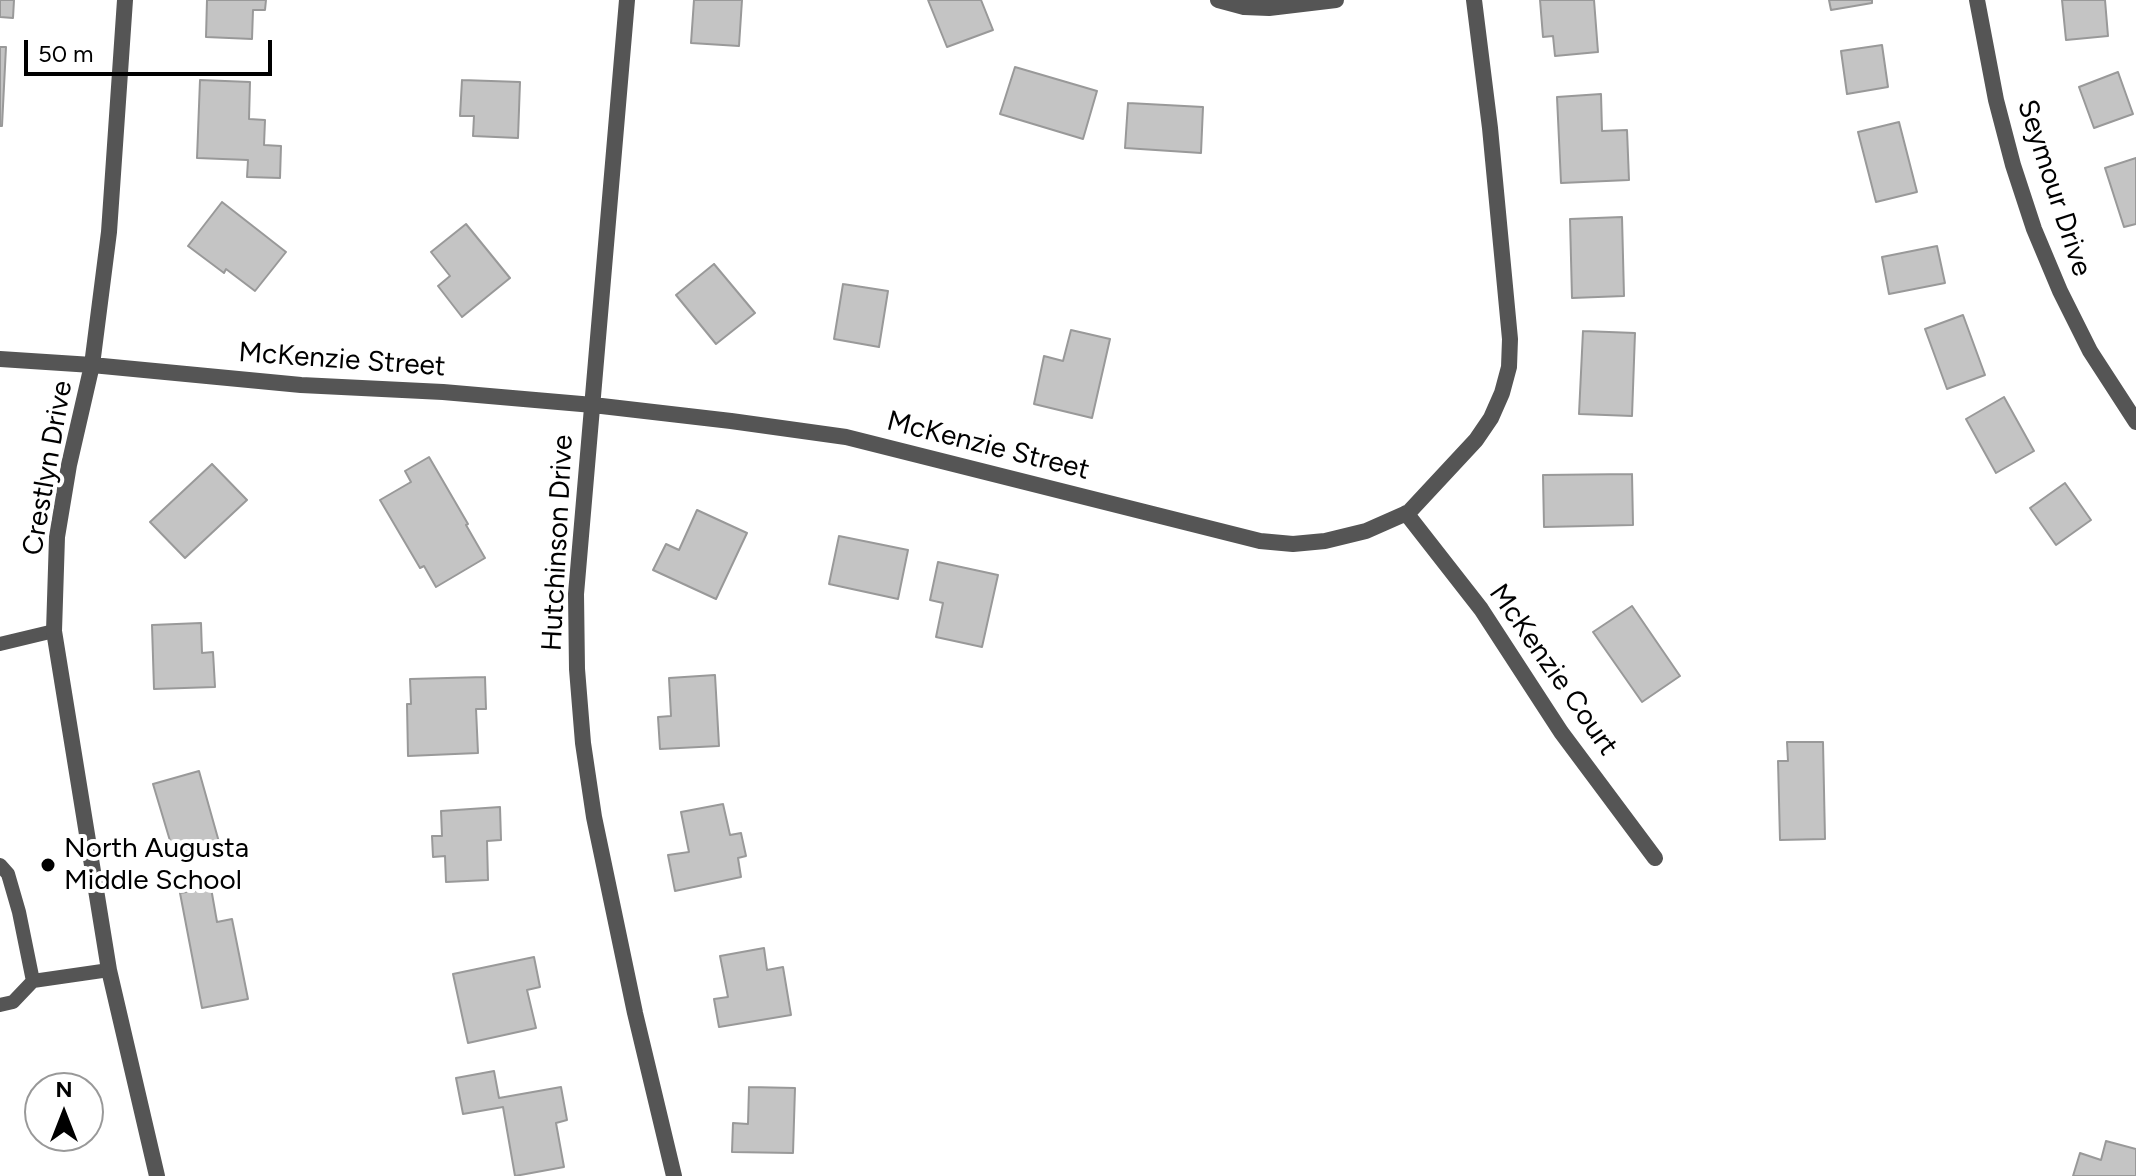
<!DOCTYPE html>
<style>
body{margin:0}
#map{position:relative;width:2136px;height:1176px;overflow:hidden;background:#fff;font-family:Figtree,sans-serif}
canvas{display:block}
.north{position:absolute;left:24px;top:1072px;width:80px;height:80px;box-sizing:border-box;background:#fff;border:2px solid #999;border-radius:50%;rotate:0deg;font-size:22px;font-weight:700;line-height:32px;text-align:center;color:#000}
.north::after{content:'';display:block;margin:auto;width:28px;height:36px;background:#000;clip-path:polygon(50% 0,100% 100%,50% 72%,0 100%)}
.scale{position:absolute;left:24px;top:40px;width:248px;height:36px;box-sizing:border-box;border:4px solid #000;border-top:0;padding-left:10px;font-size:24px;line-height:28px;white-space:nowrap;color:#000;-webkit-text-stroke:6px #fff;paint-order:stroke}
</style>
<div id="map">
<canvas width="2136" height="1176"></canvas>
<div class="north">N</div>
<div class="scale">50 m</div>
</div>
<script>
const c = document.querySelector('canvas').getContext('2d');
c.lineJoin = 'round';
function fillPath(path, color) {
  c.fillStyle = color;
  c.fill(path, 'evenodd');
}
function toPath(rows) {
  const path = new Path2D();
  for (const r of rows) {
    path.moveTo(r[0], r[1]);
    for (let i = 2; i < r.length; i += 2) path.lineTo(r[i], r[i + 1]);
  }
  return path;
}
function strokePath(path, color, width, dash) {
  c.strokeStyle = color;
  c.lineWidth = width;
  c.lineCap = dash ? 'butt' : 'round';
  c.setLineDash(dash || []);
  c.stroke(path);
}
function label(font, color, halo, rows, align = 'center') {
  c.font = font + ' Figtree,sans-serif';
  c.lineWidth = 8;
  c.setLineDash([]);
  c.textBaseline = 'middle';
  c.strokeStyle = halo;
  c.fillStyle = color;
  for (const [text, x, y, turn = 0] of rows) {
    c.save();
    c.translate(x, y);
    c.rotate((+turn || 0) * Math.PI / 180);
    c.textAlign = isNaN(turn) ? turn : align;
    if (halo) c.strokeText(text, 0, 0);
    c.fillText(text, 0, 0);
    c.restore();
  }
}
const building = toPath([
 [0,0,14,0,13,18,0,17,0,0],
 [207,0,266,0,265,10,253,10,252,39,206,37,207,0],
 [694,0,742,0,739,46,691,43,694,0],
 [928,0,981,0,993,30,947,47,928,0],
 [1540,0,1594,0,1598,52,1555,56,1553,36,1543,37,1540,0],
 [1829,0,1872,0,1872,3,1831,10,1829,0],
 [2062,0,2105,0,2108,36,2066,40,2062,0],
 [1882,45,1888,87,1847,94,1841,51,1882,45],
 [0,47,6,47,2,126,0,126,0,47],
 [1015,67,1097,91,1083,139,1000,114,1015,67],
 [2118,72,2133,114,2094,128,2079,87,2118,72],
 [200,80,250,82,249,119,265,120,264,145,281,146,280,178,247,177,248,160,197,158,200,80],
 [462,80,520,82,518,138,473,136,474,116,460,116,462,80],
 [1601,94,1602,131,1627,130,1629,180,1561,183,1557,97,1601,94],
 [1128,103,1203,107,1201,153,1125,148,1128,103],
 [1899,122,1917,192,1876,202,1858,132,1899,122],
 [2136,158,2136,224,2124,227,2105,168,2136,158],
 [222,202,286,252,255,291,226,269,224,273,188,246,222,202],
 [1622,217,1624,296,1572,298,1570,219,1622,217],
 [466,224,510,278,462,317,438,286,450,276,431,252,466,224],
 [1937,246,1945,283,1889,294,1882,257,1937,246],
 [714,264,755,313,716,344,676,295,714,264],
 [843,284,888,291,879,347,834,339,843,284],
 [1963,315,1985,375,1947,389,1925,329,1963,315],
 [1071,330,1110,339,1092,418,1034,404,1044,356,1063,361,1071,330],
 [1583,331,1635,333,1632,416,1579,414,1583,331],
 [2004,397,2034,451,1996,473,1966,419,2004,397],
 [429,457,468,524,466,525,485,558,436,587,424,566,420,568,380,500,411,482,405,471,429,457],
 [212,464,247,500,185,558,150,522,212,464],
 [1632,474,1633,525,1544,527,1543,475,1632,474],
 [2065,483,2091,520,2056,545,2030,508,2065,483],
 [697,510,747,533,716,599,653,570,666,544,679,550,697,510],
 [839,536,908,550,898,599,829,584,839,536],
 [938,562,998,575,982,647,936,637,943,603,930,600,938,562],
 [1632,606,1680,676,1642,702,1593,632,1632,606],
 [201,623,202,653,213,652,215,687,154,689,152,625,201,623],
 [715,675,719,746,660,749,658,717,671,716,669,678,715,675],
 [485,677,486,709,476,709,478,753,408,756,407,704,411,704,410,679,485,677],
 [1787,742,1823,742,1825,839,1780,840,1778,761,1788,761,1787,742],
 [199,771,219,842,174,854,153,784,199,771],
 [723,804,730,835,741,833,746,856,738,858,741,877,675,891,668,855,689,852,681,812,723,804],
 [500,807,501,840,487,841,488,880,446,882,445,856,433,857,432,836,442,836,441,811,500,807],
 [211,888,217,922,232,919,248,999,202,1008,180,893,211,888],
 [764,948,767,970,783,967,791,1015,719,1027,714,999,728,997,720,956,764,948],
 [534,957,540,987,527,990,536,1028,468,1043,453,974,534,957],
 [494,1071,499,1098,561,1087,567,1120,556,1123,564,1167,515,1176,503,1107,463,1114,456,1078,494,1071],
 [749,1087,795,1088,793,1153,732,1152,733,1123,748,1124,749,1087],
 [2106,1141,2136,1149,2136,1176,2073,1176,2080,1153,2101,1160,2106,1141]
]);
const lane = toPath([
 [0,644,54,631],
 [0,865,8,874,19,912,33,981],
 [0,1005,13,1002,33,981,109,970]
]);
const street = toPath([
 [125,0,109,232,92,365,69,465,57,537,54,631,109,970,157,1176],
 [627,0,576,594,577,669,583,743,594,817,635,1013,674,1176],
 [1218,0,1244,7,1269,8,1336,0],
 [1977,0,1996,100,2013,165,2034,229,2060,291,2090,351,2136,422],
 [0,359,92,365,301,385,443,392,593,405,731,421,846,437,1260,541,1293,544,1325,541,1366,531,1409,512,1476,440,1491,418,1502,393,1509,367,1510,339,1490,128,1474,0],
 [1406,513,1481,609,1561,732,1655,858]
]);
const markers = [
 [48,865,8,"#000"]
];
const streetNames = [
 ["Seymour Drive",2054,188,72],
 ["McKenzie Street",342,360,4],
 ["McKenzie Street",988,446,14],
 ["Crestlyn Drive",48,468,-80],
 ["Hutchinson Drive",558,543,-87],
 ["McKenzie Court",1553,670,55]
];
const poiNames = [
 ["North Augusta",64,849],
 ["Middle School",64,881]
];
fillPath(building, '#c4c4c4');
strokePath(building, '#999', 2);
strokePath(lane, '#555', 14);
strokePath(street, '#555', 16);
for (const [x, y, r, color] of markers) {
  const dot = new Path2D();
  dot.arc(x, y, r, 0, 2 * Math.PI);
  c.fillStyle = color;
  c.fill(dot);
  strokePath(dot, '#fff', 3);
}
label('28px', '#000', '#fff', streetNames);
label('28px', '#000', '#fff', poiNames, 'left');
</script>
